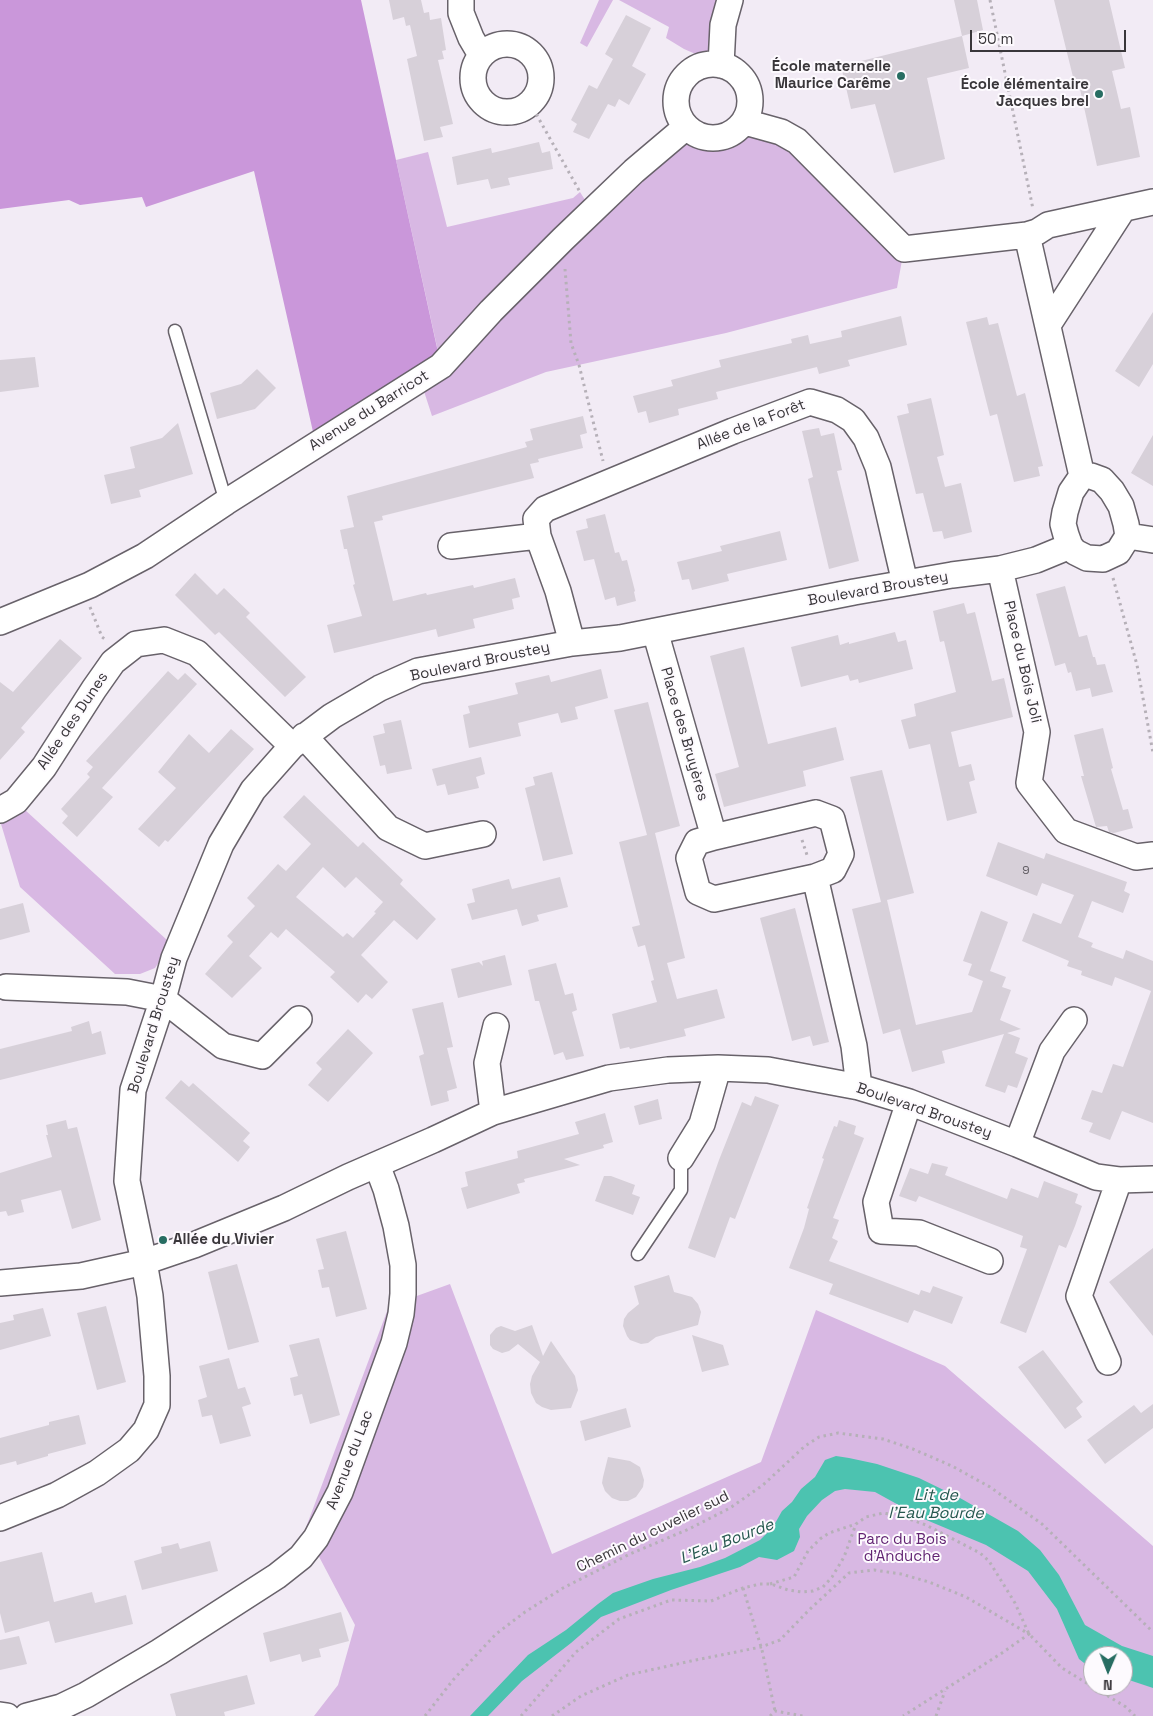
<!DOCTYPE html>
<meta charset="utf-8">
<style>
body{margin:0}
#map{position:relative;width:1153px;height:1716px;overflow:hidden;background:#f2ebf5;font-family:"Space Grotesk",sans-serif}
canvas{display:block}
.north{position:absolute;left:1083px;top:1646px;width:50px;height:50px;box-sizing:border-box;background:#fdfafe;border:1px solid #afacb0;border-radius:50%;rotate:181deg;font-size:14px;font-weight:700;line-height:20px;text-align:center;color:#39363a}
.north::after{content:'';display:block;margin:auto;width:18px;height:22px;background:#276d62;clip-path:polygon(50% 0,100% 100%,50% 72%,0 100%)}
.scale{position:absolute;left:970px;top:30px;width:156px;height:22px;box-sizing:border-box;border:2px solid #39363a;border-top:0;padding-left:6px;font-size:15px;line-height:18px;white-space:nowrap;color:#39363a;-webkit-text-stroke:4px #fdfafe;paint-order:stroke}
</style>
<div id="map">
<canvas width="1153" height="1716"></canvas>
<div class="north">N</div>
<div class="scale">50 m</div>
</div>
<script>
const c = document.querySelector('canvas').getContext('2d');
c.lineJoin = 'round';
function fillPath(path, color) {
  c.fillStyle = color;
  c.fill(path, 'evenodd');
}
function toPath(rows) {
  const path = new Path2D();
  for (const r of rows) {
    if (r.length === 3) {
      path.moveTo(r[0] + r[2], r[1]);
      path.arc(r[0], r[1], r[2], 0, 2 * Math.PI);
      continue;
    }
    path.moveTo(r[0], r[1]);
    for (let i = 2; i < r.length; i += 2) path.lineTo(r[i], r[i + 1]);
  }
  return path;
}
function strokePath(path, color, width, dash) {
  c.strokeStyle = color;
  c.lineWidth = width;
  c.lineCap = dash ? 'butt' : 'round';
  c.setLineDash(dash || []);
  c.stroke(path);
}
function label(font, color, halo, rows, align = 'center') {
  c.font = font + ' "Space Grotesk",sans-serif';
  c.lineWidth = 4;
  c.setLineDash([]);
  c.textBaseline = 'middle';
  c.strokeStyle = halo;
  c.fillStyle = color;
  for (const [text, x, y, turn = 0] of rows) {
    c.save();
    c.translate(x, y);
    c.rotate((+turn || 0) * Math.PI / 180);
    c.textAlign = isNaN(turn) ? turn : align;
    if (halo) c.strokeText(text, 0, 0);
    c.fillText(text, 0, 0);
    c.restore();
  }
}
const green = toPath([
 [599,0,613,0,587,47,580,43],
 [619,0,730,0,721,65,684,49,666,38,669,27],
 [745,122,781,132,904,249,897,288,726,333,546,372,432,416,420,379,441,365,396,160,428,152,447,227,573,198,580,192,592,211,695,135,706,138,726,137,736,131],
 [24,809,167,940,159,962,155,968,140,974,115,974,20,887,1,824],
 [450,1284,552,1554,761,1462,816,1310,945,1366,1153,1546,1153,1716,314,1716,338,1685,355,1625,305,1530,389,1306],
 [1093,1656,1123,1656,1123,1686,1093,1686]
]);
const forest = toPath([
 [0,0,361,0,441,366,316,445,254,171,146,207,142,197,80,205,69,200,0,209]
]);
const water = toPath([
 [836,1456,849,1458,877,1464,919,1478,960,1498,1018,1531,1040,1550,1059,1575,1085,1625,1122,1646,1153,1656,1153,1688,1123,1678,1123,1656,1093,1656,1093,1670,1079,1659,1057,1609,1028,1571,986,1545,924,1519,875,1492,845,1489,835,1491,822,1500,807,1516,799,1529,800,1537,794,1551,777,1560,759,1557,740,1567,671,1590,601,1617,571,1643,522,1681,488,1716,470,1716,528,1655,566,1630,598,1604,613,1593,653,1579,700,1567,725,1558,760,1540,773,1527,782,1511,792,1502,801,1489,815,1477,825,1460]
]);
const building = toPath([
 [389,0,421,0,424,13,429,12,430,20,441,18,446,50,442,51,444,59,438,60,453,124,440,127,443,137,424,141,407,59,417,56,410,25,406,26,404,17,393,20],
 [954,0,977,0,983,30,962,36],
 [1054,0,1109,0,1125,68,1112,71,1121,109,1130,107,1140,157,1097,166,1078,80,1074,81],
 [626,15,651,28,632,66,646,74,629,105,619,99,615,107,608,104,589,139,573,132,577,124,571,120,589,85,597,89,613,59,605,54],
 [962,36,969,68,927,78,945,159,894,173,875,104,851,109,841,66],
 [539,142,542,153,550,151,553,169,508,178,510,185,491,189,488,179,457,185,452,157,491,148,492,153],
 [1153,312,1153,364,1139,387,1115,371],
 [901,316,907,345,848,360,850,366,819,374,817,367,716,392,718,399,678,409,679,415,649,423,646,411,638,413,633,396,673,386,671,380,721,367,719,360,792,343,791,339,808,335,810,344,842,337,841,331],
 [987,317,989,325,998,323,1017,396,1025,393,1043,466,1038,467,1040,476,1014,482,997,414,990,416,966,322],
 [35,357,39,387,0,392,0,360],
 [257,369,276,388,255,409,217,419,210,393,241,384],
 [931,398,944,455,937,457,945,487,961,483,972,532,944,539,942,531,933,532,923,493,916,494,897,416,909,413,907,404],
 [583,416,587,433,580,435,583,448,538,459,539,462,530,464,534,478,382,516,383,520,374,522,393,601,426,593,427,595,473,585,474,588,515,578,520,597,512,599,514,609,473,619,475,628,438,637,436,629,334,653,327,625,362,616,353,585,355,584,351,567,347,549,344,549,340,530,354,527,347,496,527,447,525,442,533,440,530,429],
 [178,423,193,474,139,490,141,497,111,504,104,475,135,468,130,447,162,438],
 [819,428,821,436,834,433,842,470,837,471,859,561,829,569,808,479,813,477,802,431],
 [1153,435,1153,486,1131,473],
 [605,514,615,553,619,552,622,561,627,560,635,591,634,592,636,601,617,606,615,597,605,600,594,559,584,561,576,531,588,528,586,519],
 [780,531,787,560,727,574,729,581,692,590,689,579,682,580,677,562,722,551,720,546],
 [195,573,217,595,224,588,250,613,246,617,306,677,285,697,219,632,215,635,175,595],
 [1065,586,1079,637,1087,635,1093,657,1095,657,1097,665,1105,664,1113,692,1092,697,1090,688,1076,691,1071,672,1068,673,1065,663,1055,666,1036,594],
 [964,603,967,614,975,612,992,681,1004,678,1013,717,951,732,959,767,971,764,975,780,969,782,977,813,947,821,930,744,909,749,901,720,916,716,914,704,956,692,944,641,940,642,933,611],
 [895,632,898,642,906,640,913,669,859,683,858,679,850,681,848,675,801,687,791,647,838,635,840,645,849,642,849,644],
 [60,639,82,658,21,728,25,732,0,760,0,682,13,692],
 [744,647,768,744,836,727,844,760,803,771,806,786,724,807,715,774,739,767,710,656],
 [601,669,608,698,575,707,578,719,561,723,558,713,518,723,521,736,469,748,463,715,470,713,468,706,518,694,515,683,549,675,551,682],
 [168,671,178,680,185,673,197,684,102,788,113,797,77,837,62,823,68,816,61,809,90,777,87,774,93,767,86,761],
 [648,702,680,826,655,833,685,958,667,963,677,999,717,989,725,1018,684,1029,686,1036,630,1049,629,1047,620,1049,612,1014,657,1002,651,981,654,980,645,945,638,947,632,927,640,925,619,842,647,835,614,710],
 [401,720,412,769,387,774,385,765,380,766,373,736,385,733,383,724],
 [1103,728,1113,768,1111,769,1123,810,1128,809,1133,828,1114,833,1109,832,1107,826,1096,827,1081,776,1084,776,1074,735],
 [231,729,254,749,168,842,165,840,159,847,138,829,176,788,158,772,189,734,209,753],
 [481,757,485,774,476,777,479,788,448,795,445,784,437,786,432,769],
 [882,770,914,893,887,900,916,1025,972,1012,983,981,968,975,972,964,963,961,981,911,1008,922,990,971,1006,977,1002,987,1011,990,1000,1020,1021,1029,1007,1033,1020,1038,1015,1053,1028,1058,1017,1088,1008,1085,1005,1093,985,1086,1004,1034,942,1051,945,1063,912,1072,900,1029,883,1034,852,909,881,902,850,777],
 [552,772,573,854,543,861,525,788,535,785,533,777],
 [304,795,358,847,363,842,382,860,403,880,400,884,436,919,417,940,394,920,361,955,388,982,372,999,366,994,358,1003,330,977,335,972,286,929,278,938,271,932,249,956,262,968,232,998,205,974,233,942,227,936,255,906,247,898,278,864,286,871,311,844,283,817],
 [323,867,345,888,356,877,383,902,374,912,376,913,353,938,347,933,343,937,296,897],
 [998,842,1044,859,1046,853,1127,882,1124,891,1130,894,1123,913,1092,901,1078,937,1093,943,1091,947,1123,959,1126,950,1153,961,1153,1123,1122,1111,1110,1140,1089,1132,1093,1123,1081,1119,1092,1090,1102,1093,1113,1064,1123,1067,1151,991,1115,977,1112,986,1081,975,1082,971,1067,966,1069,961,1022,941,1033,913,1061,924,1074,895,1042,883,1037,896,986,876],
 [560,877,568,907,537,915,539,921,522,926,517,909,472,920,467,904,475,902,472,889,509,879,512,889],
 [23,903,30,932,0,940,0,909],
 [795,908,829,1042,813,1046,810,1036,792,1041,760,918],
 [505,955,512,985,458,998,451,969,479,962,483,966,482,961],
 [556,963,565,995,573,993,577,1010,572,1012,584,1056,566,1060,563,1052,554,1055,539,1001,535,1001,528,970],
 [443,1002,453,1047,447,1048,457,1088,447,1091,449,1101,431,1106,419,1056,424,1054,412,1009],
 [89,1021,92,1034,101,1031,106,1054,0,1080,0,1049,72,1031,71,1027],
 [348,1029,373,1053,328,1102,308,1085,322,1069,316,1063],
 [181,1080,189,1087,193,1083,250,1133,243,1141,250,1147,238,1162,165,1098],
 [755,1096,779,1105,735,1219,730,1217,715,1258,688,1248,719,1160,742,1102,751,1106],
 [658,1099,662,1119,639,1125,634,1106],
 [605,1113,613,1142,603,1145,604,1148,564,1159,580,1165,524,1179,525,1182,517,1184,520,1193,467,1209,461,1188,468,1186,465,1172,518,1158,517,1151,579,1134,575,1122],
 [66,1120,68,1129,77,1127,101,1220,72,1229,61,1190,21,1200,24,1212,8,1216,6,1211,0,1212,0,1173,52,1157,46,1135,48,1135,46,1125],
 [839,1120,856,1126,854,1134,864,1138,833,1218,839,1220,832,1238,838,1241,829,1261,919,1295,921,1290,930,1293,933,1286,963,1297,952,1324,914,1310,908,1323,829,1294,833,1284,789,1268,804,1228,809,1209,807,1208,824,1159,822,1158,834,1126,837,1127],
 [932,1163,948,1167,945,1175,1007,1199,1011,1188,1038,1198,1044,1181,1078,1194,1075,1203,1082,1206,1075,1226,1066,1248,1059,1245,1026,1333,1000,1323,1027,1249,1020,1247,1023,1236,919,1196,916,1202,899,1196,910,1168,928,1174],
 [604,1176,611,1176,635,1185,632,1194,640,1197,633,1215,595,1201],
 [346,1231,367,1309,336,1317,329,1287,322,1288,318,1270,324,1269,316,1239],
 [1153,1248,1153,1336,1109,1282],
 [237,1264,259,1342,228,1350,208,1272],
 [669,1275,674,1292,692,1297,698,1304,701,1312,698,1325,656,1337,648,1343,641,1344,630,1340,627,1336,623,1326,624,1319,628,1313,639,1304,634,1286],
 [106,1306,126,1382,97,1390,77,1313],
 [43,1308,51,1336,0,1350,0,1323,14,1320,13,1315],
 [532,1325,543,1356,551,1341,575,1376,578,1390,571,1408,551,1410,542,1407,536,1403,531,1393,530,1384,532,1376,540,1362,518,1344,509,1351,502,1353,493,1349,490,1345,490,1335,496,1328,501,1326,515,1331],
 [692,1335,723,1345,729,1365,702,1372],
 [319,1338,340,1415,310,1424,302,1394,294,1396,290,1378,298,1376,289,1345],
 [1043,1350,1083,1402,1076,1408,1082,1417,1065,1429,1018,1367],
 [229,1358,238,1389,245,1387,251,1404,242,1407,251,1436,220,1444,212,1415,202,1417,198,1400,207,1397,199,1366],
 [1153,1404,1153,1428,1105,1464,1087,1440,1134,1405,1141,1413],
 [626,1408,631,1427,585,1441,580,1421],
 [79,1415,86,1444,48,1454,48,1456,17,1465,16,1461,0,1465,0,1438,49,1425,49,1422],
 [608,1457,630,1461,640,1467,644,1480,643,1487,636,1497,628,1501,620,1501,612,1498,605,1491,602,1483,603,1477],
 [210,1541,218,1571,142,1590,134,1561,162,1553,161,1547,171,1545,178,1543,180,1549],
 [42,1552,54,1602,92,1592,95,1603,126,1595,133,1624,55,1643,49,1621,5,1633,0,1613,0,1562],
 [341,1612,349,1641,319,1649,321,1657,312,1659,302,1662,300,1654,270,1662,263,1633],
 [19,1636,27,1664,0,1670,0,1640],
 [247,1675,255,1704,224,1712,225,1716,176,1716,170,1694]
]);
const path = toPath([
 [990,0,1033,209],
 [530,103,580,192],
 [565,269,571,343,579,365,603,461],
 [1113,578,1137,665,1153,753],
 [90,607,102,637,106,640],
 [802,840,807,855],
 [770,1584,794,1577,808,1551,820,1539,829,1533,856,1524],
 [743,1588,762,1650,775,1711],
 [425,1716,453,1680,496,1634,525,1612,563,1588,630,1554,689,1529,730,1508,763,1485,805,1446,819,1437,838,1433,883,1439,913,1449,952,1466,990,1487,1042,1524,1153,1632],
 [521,1716,576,1652,619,1619,671,1600,711,1601,743,1588,760,1584,771,1584,788,1590,802,1592,813,1591,823,1587,832,1577,844,1557,856,1524,866,1517,883,1513,901,1516,926,1525,980,1553,989,1561,1015,1603,1029,1634,1062,1668,1126,1707,1135,1716],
 [552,1716,581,1696,628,1675,691,1661,761,1647,780,1640,809,1610,849,1573,874,1570,901,1574,929,1582,966,1597,1029,1634,1002,1653,903,1716],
 [770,1716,775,1711,803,1716],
 [936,1716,945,1691]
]);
const lane = toPath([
 [175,331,226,502],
 [638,1254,681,1190,681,1158]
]);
const street = toPath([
 [461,0,461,13,471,38,481,55],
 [507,78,34],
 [713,101,37],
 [721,65,723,25,730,0],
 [745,122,781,132,797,141,904,249,1027,235,1082,476],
 [1027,235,1037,232,1048,225,1153,202],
 [1048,325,1123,209],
 [1082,476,1091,476,1102,480,1112,491,1121,506,1126,524,1128,536,1118,552,1103,559,1087,558,1075,552,1070,546,1066,535,1063,524,1065,512,1071,492,1082,476],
 [1128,536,1153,540],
 [451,546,538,536],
 [1070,546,1036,560,1000,569,952,575,854,592,620,638,572,643,418,671,380,688,332,716,292,746,253,790,221,844,174,958,163,999,133,1090,127,1181,144,1262,194,1245,284,1208,348,1177,433,1140,493,1112,609,1078,668,1070,718,1068,768,1070,859,1087,909,1102,1017,1144,1096,1177,1119,1180,1153,1179],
 [1000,569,1037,732,1029,783,1066,831,1136,857,1153,855],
 [0,622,90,585,145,556,226,502,441,366,491,311,563,239,634,171,686,127],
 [655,631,714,837],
 [572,643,558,591,538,536,536,519,545,509,733,431,810,402,837,410,853,420,866,438,878,467,905,583],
 [304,736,388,828,425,846,483,834],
 [0,810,16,801,44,767,94,689,113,662,136,644,164,640,197,653,292,746],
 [816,813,832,819,841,854,833,870,815,877,714,899,698,892,689,858,697,842,714,837,816,813],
 [815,877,854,1046,859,1087],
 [6,987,127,992,163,999,223,1046,262,1056,299,1019],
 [909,1102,876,1202,881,1231,919,1233,990,1261],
 [493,1112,487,1063,496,1026],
 [1017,1144,1052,1051,1074,1020],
 [681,1158,702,1124,718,1068],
 [0,1283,81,1276,144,1262,150,1296,157,1376,157,1405,146,1430,129,1450,97,1473,57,1495,0,1518],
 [1108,1362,1079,1296,1119,1180],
 [0,1715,7,1716],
 [27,1716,61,1707,86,1695,159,1652,277,1576,301,1557,316,1538,340,1492,394,1343,401,1314,403,1294,403,1265,396,1226,386,1189,377,1165]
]);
const markers = [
 [901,76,5,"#276d62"],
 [1099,94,5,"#276d62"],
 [163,1240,5,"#276d62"]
];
const numberNames = [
 ["9",1026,871]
];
const poiNames = [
 ["École maternelle",891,67],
 ["Maurice Carême",891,84],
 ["École élémentaire",1089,85],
 ["Jacques brel",1089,102],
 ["Allée du Vivier",173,1240,"left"]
];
const streetNames = [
 ["Avenue du Barricot",369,411,-32],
 ["Allée de la Forêt",751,425,-21],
 ["Boulevard Broustey",878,589,-10],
 ["Boulevard Broustey",480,662,-12],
 ["Place du Bois Joli",1022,662,77],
 ["Allée des Dunes",73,721,-56],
 ["Place des Bruyères",684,734,74],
 ["Boulevard Broustey",154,1025,-73],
 ["Boulevard Broustey",924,1111,19],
 ["Avenue du Lac",350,1460,-69],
 ["Chemin du cuvelier sud",653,1532,-26]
];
const parkNames = [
 ["Parc du Bois",902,1540],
 ["d'Anduche",902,1557]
];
const waterNames = [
 ["Lit de",936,1496],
 ["l'Eau Bourde",936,1514],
 ["L'Eau Bourde",727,1542,-21]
];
fillPath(green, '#d8b8e3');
fillPath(forest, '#ca97da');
fillPath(water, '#4cc3b0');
fillPath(building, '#d7d0d9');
strokePath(lane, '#68626a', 15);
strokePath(street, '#68626a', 28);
strokePath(path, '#b6b0b8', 3, [2.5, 4]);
strokePath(lane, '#fff', 12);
strokePath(street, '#fff', 25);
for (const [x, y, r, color] of markers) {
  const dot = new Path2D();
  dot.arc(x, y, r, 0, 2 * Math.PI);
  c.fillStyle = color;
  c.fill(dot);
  strokePath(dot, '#fdfafe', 2);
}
label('12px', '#605c62', null, numberNames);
label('bold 15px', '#39363a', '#fdfafe', poiNames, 'right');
label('15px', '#39363a', '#fdfafe', streetNames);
label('15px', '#622473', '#fdfafe', parkNames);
label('italic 16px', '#26584f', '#fdfafe', waterNames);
</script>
